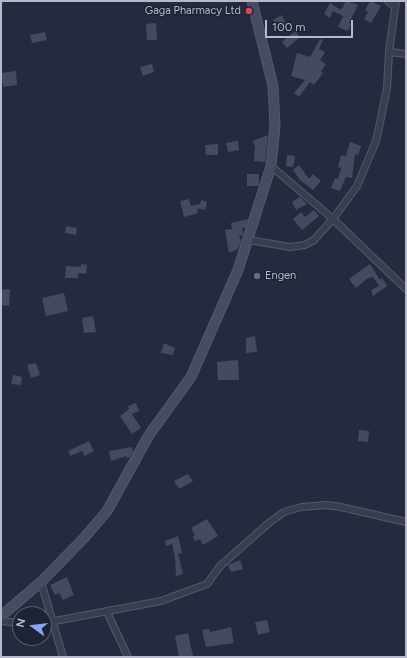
<!DOCTYPE html>
<style>
body{margin:0}
#map{position:relative;width:407px;height:658px;overflow:hidden;background:#252b3f;font-family:Figtree,sans-serif}
canvas{display:block}
.frame{position:absolute;inset:0;border:2px solid #b5b9ca;pointer-events:none}
.north{position:absolute;left:12px;top:606px;width:40px;height:40px;box-sizing:border-box;background:#1e2334;border:1px solid #5a5f70;border-radius:50%;rotate:285deg;font-size:11px;font-weight:700;line-height:16px;text-align:center;color:#b5b9ca}
.north::after{content:'';display:block;margin:auto;width:14px;height:18px;background:#8ca2f8;clip-path:polygon(50% 0,100% 100%,50% 72%,0 100%)}
.scale{position:absolute;left:265px;top:20px;width:88px;height:18px;box-sizing:border-box;border:2px solid #b5b9ca;border-top:0;padding-left:5px;font-size:12px;line-height:14px;white-space:nowrap;color:#b5b9ca;-webkit-text-stroke:3px #1e2334;paint-order:stroke}
</style>
<div id="map">
<canvas width="407" height="658"></canvas>
<div class="frame"></div>
<div class="north">N</div>
<div class="scale">100 m</div>
</div>
<script>
const c = document.querySelector('canvas').getContext('2d');
c.lineJoin = 'round';
function fillPath(path, color) {
  c.fillStyle = color;
  c.fill(path, 'evenodd');
}
function toPath(rows) {
  const path = new Path2D();
  for (const r of rows) {
    path.moveTo(r[0], r[1]);
    for (let i = 2; i < r.length; i += 2) path.lineTo(r[i], r[i + 1]);
  }
  return path;
}
function strokePath(path, color, width, dash) {
  c.strokeStyle = color;
  c.lineWidth = width;
  c.lineCap = dash ? 'butt' : 'round';
  c.setLineDash(dash || []);
  c.stroke(path);
}
function label(font, color, halo, rows, align = 'center') {
  c.font = font + ' Figtree,sans-serif';
  c.lineWidth = 3;
  c.setLineDash([]);
  c.textBaseline = 'middle';
  c.strokeStyle = halo;
  c.fillStyle = color;
  for (const [text, x, y, turn = 0] of rows) {
    c.save();
    c.translate(x, y);
    c.rotate((+turn || 0) * Math.PI / 180);
    c.textAlign = isNaN(turn) ? turn : align;
    if (halo) c.strokeText(text, 0, 0);
    c.fillText(text, 0, 0);
    c.restore();
  }
}
const building = toPath([
 [346,1,358,5,349,23,351,24,348,31,338,27,343,16,333,11,330,18,324,14,330,3,341,10],
 [370,1,381,6,371,23,364,19,368,12,365,10],
 [282,15,287,27,278,31,273,20],
 [156,23,157,40,147,40,146,24],
 [295,31,300,37,287,48,282,42],
 [45,32,47,40,32,43,30,35],
 [320,39,323,40,319,49,325,52,320,60,326,64,321,71,323,73,314,85,310,82,299,97,294,93,305,80,291,76,297,53,310,57],
 [152,64,154,72,143,76,140,67],
 [16,71,17,85,3,87,1,73],
 [268,135,265,162,254,161,255,147,253,141],
 [238,141,239,150,228,152,226,143],
 [350,142,361,146,358,155,355,154,352,178,346,177,340,191,331,188,335,178,338,179,341,168,338,167,341,155,346,156],
 [218,144,218,155,206,155,205,145],
 [287,155,295,156,293,167,286,166],
 [299,165,309,179,313,174,321,181,313,190,300,180,293,170],
 [247,174,259,174,259,186,247,186],
 [300,197,307,204,296,210,292,202],
 [189,199,191,206,200,204,201,200,207,202,205,210,197,208,198,213,184,217,180,201],
 [314,210,319,216,302,230,293,219,301,212,305,217],
 [248,219,245,228,242,228,243,235,239,236,241,241,238,249,229,253,225,230,232,229,231,223],
 [66,226,77,228,76,235,65,233],
 [81,264,87,265,86,274,78,273,78,278,65,278,66,266,81,267],
 [370,264,380,280,382,278,387,286,373,296,371,290,379,286,373,277,368,278,356,288,349,279],
 [10,289,9,306,1,305,1,290],
 [64,293,68,311,46,316,42,298],
 [93,316,96,332,84,333,82,318],
 [255,336,257,352,246,353,246,338],
 [164,343,175,348,173,355,161,353],
 [238,360,239,380,218,380,217,362],
 [36,363,40,375,31,378,27,365],
 [13,375,22,377,21,385,11,384],
 [136,403,139,411,132,414,141,428,132,434,120,416,129,409,128,406],
 [359,430,369,431,368,442,358,441],
 [89,441,94,451,84,456,82,451,70,456,68,451],
 [132,447,133,451,130,457,127,458,126,456,111,461,109,451],
 [188,474,193,481,179,489,174,481],
 [207,519,218,536,203,545,200,539,195,541,193,536,195,535,191,528],
 [178,536,182,553,178,554,183,574,176,576,175,558,172,544,166,546,165,541],
 [240,560,243,569,231,572,228,565],
 [67,577,74,595,63,600,59,593,55,595,50,585],
 [267,620,270,632,258,635,255,622],
 [231,627,234,643,206,647,202,630,209,629,210,632],
 [188,633,193,656,179,657,175,636]
]);
const minor = toPath([
 [388,1,395,7],
 [389,52,406,54],
 [271,166,333,219,406,289],
 [249,240,290,247,305,245,314,240,333,219,357,186,376,141,381,118,387,88,389,52,396,1],
 [41,582,63,657],
 [107,612,128,657],
 [1,621,20,623],
 [44,623,161,601,207,584,220,566,270,522,284,512,301,507,326,505,341,507,406,522]
]);
const secondary = toPath([
 [1,616,41,582,84,538,107,511,149,435,191,377,238,270,271,166,275,126,273,86,252,1]
]);
const markers = [
 [249,11,4,"#e0444e"],
 [257,276,4,"#5c6f8a"]
];
const poiNames = [
 ["Gaga Pharmacy Ltd",241,11],
 ["Engen",265,276,"left"]
];
fillPath(building, '#444a61');
strokePath(minor, '#54596a', 8);
strokePath(secondary, '#54596a', 11);
strokePath(minor, '#393e4f', 6);
strokePath(secondary, '#474c62', 9);
for (const [x, y, r, color] of markers) {
  const dot = new Path2D();
  dot.arc(x, y, r, 0, 2 * Math.PI);
  c.fillStyle = color;
  c.fill(dot);
  strokePath(dot, '#1e2334', 1.5);
}
label('11px', '#b5b9ca', '#1e2334', poiNames, 'right');
</script>
